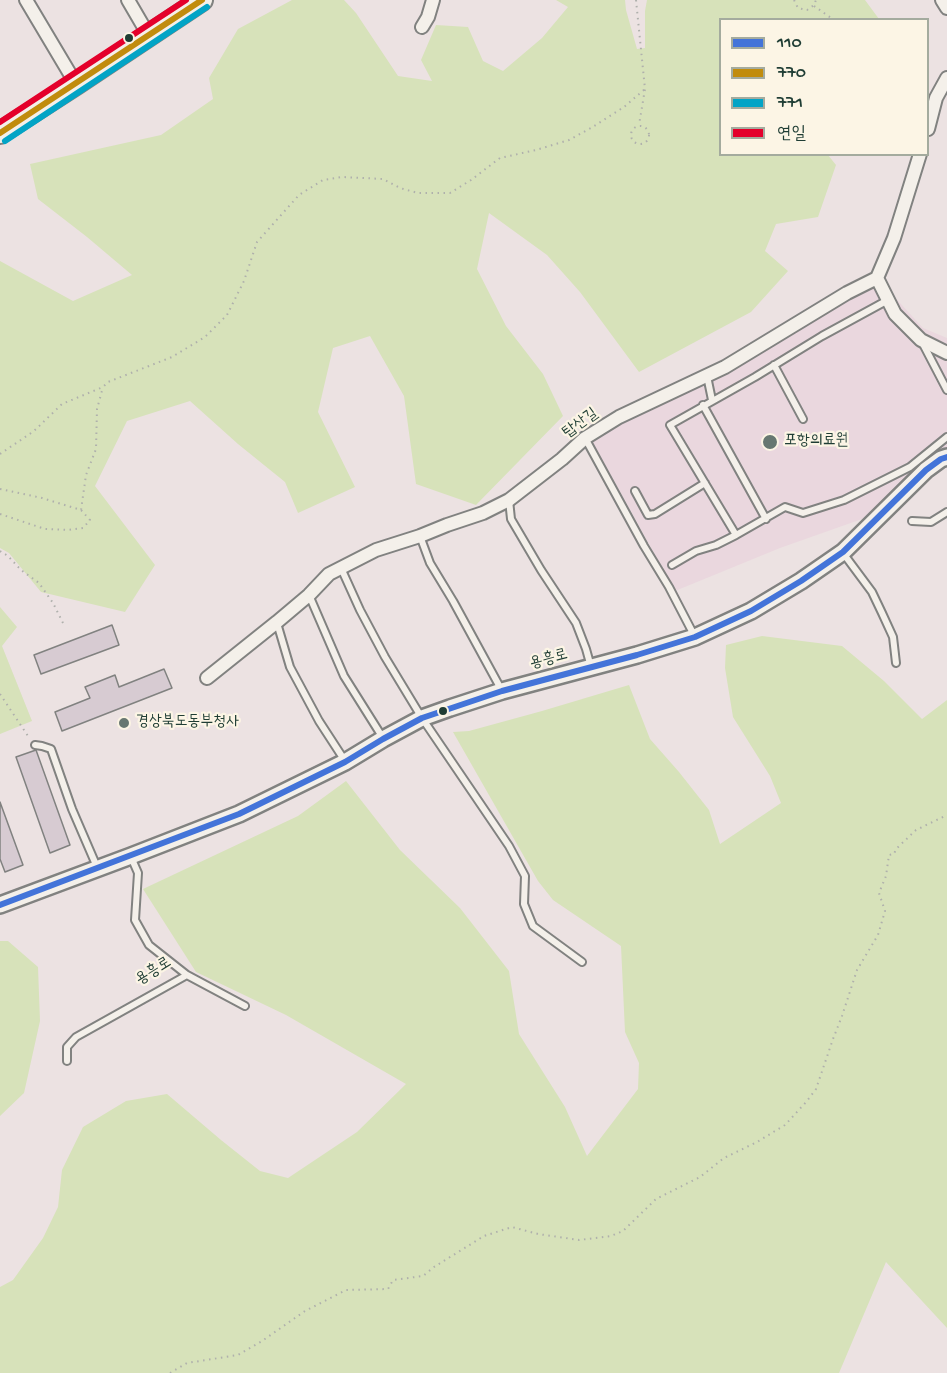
<!DOCTYPE html>
<meta charset="utf-8">
<style>
body{margin:0}
#map{position:relative;width:947px;height:1373px;overflow:hidden;background:#ece2e2;font-family:"Gochi Hand","Poor Story",sans-serif}
canvas{display:block}
.legend{position:absolute;left:719px;top:18px;width:210px;height:138px;box-sizing:border-box;background:#fcf5e5;border:2px solid #a4ab9e;margin:0;padding:8px 10px;list-style:none;font-size:18px;color:#1f3d34}
.legend li{display:flex;align-items:center;gap:12px;height:30px}
.legend b{width:30px;border:2px solid #a4ab9e}
</style>
<div id="map">
<canvas width="947" height="1373"></canvas>
<ul class="legend">
<li><b style="height:8px;background:#4374d9"></b>110</li>
<li><b style="height:8px;background:#c18c0d"></b>770</li>
<li><b style="height:8px;background:#02a4c6"></b>771</li>
<li><b style="height:8px;background:#e4002b"></b>연일</li>
</ul>
</div>
<script>
const c = document.querySelector('canvas').getContext('2d');
c.lineJoin = 'round';
function fillPath(path, color) {
  c.fillStyle = color;
  c.fill(path, 'evenodd');
}
function toPath(rows) {
  const path = new Path2D();
  for (const r of rows) {
    if (r.length === 3) {
      path.moveTo(r[0] + r[2], r[1]);
      path.arc(r[0], r[1], r[2], 0, 2 * Math.PI);
      continue;
    }
    path.moveTo(r[0], r[1]);
    for (let i = 2; i < r.length; i += 2) path.lineTo(r[i], r[i + 1]);
  }
  return path;
}
function strokePath(path, color, width, dash) {
  c.strokeStyle = color;
  c.lineWidth = width;
  c.lineCap = dash ? 'butt' : 'round';
  c.setLineDash(dash || []);
  c.stroke(path);
}
function label(font, color, halo, rows, align = 'center') {
  c.font = font + ' "Gochi Hand","Poor Story",sans-serif';
  c.lineWidth = 4.5;
  c.setLineDash([]);
  c.textBaseline = 'middle';
  c.strokeStyle = halo;
  c.fillStyle = color;
  for (const [text, x, y, turn = 0] of rows) {
    c.save();
    c.translate(x, y);
    c.rotate((+turn || 0) * Math.PI / 180);
    c.textAlign = isNaN(turn) ? turn : align;
    if (halo) c.strokeText(text, 0, 0);
    c.fillText(text, 0, 0);
    c.restore();
  }
}
const built = toPath([
 [877,278,923,328,947,338,947,451,934,458,862,519,780,548,675,591,588,434,847,293]
]);
const green = toPath([
 [292,0,344,0,356,13,398,76,432,81,421,60,436,25,468,27,483,61,503,71,542,38,568,7,556,0,625,0,626,10,637,49,645,48,645,11,647,0,865,0,879,19,720,20,720,154,828,155,836,165,818,217,776,224,765,251,788,271,751,312,639,372,580,292,547,255,489,213,477,269,506,326,543,374,563,416,476,505,416,484,404,396,370,336,333,348,318,412,355,487,298,513,285,482,238,444,190,401,127,421,95,486,155,565,125,612,41,592,9,553,0,548,0,261,73,301,132,275,87,237,38,199,30,164,161,135,213,99,209,78,238,29],
 [0,607,17,627,2,646,32,721,0,734],
 [762,636,842,646,884,681,922,719,947,700,947,1328,886,1262,839,1373,0,1373,0,1287,13,1280,43,1238,58,1207,62,1170,83,1127,126,1101,167,1094,221,1140,260,1171,288,1178,357,1132,406,1084,286,1015,196,972,143,889,298,816,346,781,400,850,460,908,509,971,519,1034,565,1107,587,1156,638,1089,639,1063,625,1032,621,946,553,900,538,881,453,732,469,731,542,711,629,685,650,739,679,772,709,810,720,844,781,803,770,776,733,717,725,668,726,645],
 [0,941,8,941,38,967,40,1021,24,1093,0,1116]
]);
const building = toPath([
 [112,625,119,645,41,674,34,655,112,625],
 [164,669,172,688,62,731,55,712,90,698,85,687,115,675,119,687,164,669],
 [36,750,70,845,50,853,16,757,36,750],
 [0,802,23,865,5,872,0,859,0,802]
]);
const path = toPath([
 [636,0,645,89,639,125],
 [794,0,798,8,807,10,814,5,816,0],
 [814,6,834,20],
 [640,135,9],
 [0,454,34,431,62,404,103,387,108,382,172,357,205,337,227,315,244,281,257,242,299,195,323,180,342,177,383,179,400,188,418,193,450,193,471,180,500,158,536,150,569,140,591,128,624,107,645,89],
 [0,489,42,498,81,510,86,475,96,449,97,409,103,387],
 [0,514,45,529,68,530,83,528,90,520,81,510],
 [0,551,8,556,21,570,39,583,53,603,63,623],
 [0,694,30,739],
 [170,1373,187,1363,238,1355,262,1341,305,1311,346,1290,388,1289,393,1280,423,1276,434,1267,484,1236,512,1227,538,1234,579,1240,611,1236,623,1231,656,1199,700,1177,724,1158,757,1142,785,1125,807,1101,816,1089,833,1039,842,1016,857,970,878,935,885,911,879,893,886,876,889,855,894,854,896,849,916,830,947,815]
]);
const service = toPath([
 [888,300,822,336,755,377,670,425,736,535,785,507,803,513,844,500,910,467,947,437],
 [923,344,947,390],
 [774,365,803,419],
 [707,376,712,400],
 [703,405,766,519],
 [585,438,644,546,669,587,695,637],
 [635,491,648,515,655,514,705,483],
 [509,500,511,519,541,570,576,623,586,649,591,667],
 [912,521,931,522,947,512],
 [420,536,430,563,453,601,501,689],
 [843,553,872,592,882,613,893,637,896,663],
 [672,565,696,551,716,545,736,535],
 [341,568,360,610,385,657,422,718,509,846,525,876,524,904,533,926,582,962],
 [309,595,344,676,383,738],
 [277,623,290,667,319,721,345,761],
 [35,745,42,746,51,749,72,809,97,867],
 [131,857,138,873,135,920,149,945,187,975,245,1006],
 [67,1061,67,1047,76,1037,187,975]
]);
const minor = toPath([
 [26,0,76,84],
 [128,0,149,36],
 [942,0,947,8],
 [422,27,428,17,433,0],
 [928,129,936,98,947,78],
 [877,278,895,314,921,340,947,353],
 [207,678,277,622,309,595,329,574,376,550,420,536,447,525,483,513,509,500,562,459,585,438,619,417,725,367,847,293,877,278,894,238,920,154]
]);
const tertiary = toPath([
 [0,905,131,856,239,814,345,762,383,739,422,718,450,708,502,691,637,655,695,637,751,611,801,581,843,552,926,470,941,459,947,457]
]);
const primary = toPath([
 [0,133,76,84,202,0]
]);
const bus1 = toPath([
 [0,905,239,814,345,762,383,739,422,718,502,691,637,655,695,637,751,611,801,581,843,552,926,470,941,459,947,457]
]);
const bus2 = toPath([
 [0,133,202,0]
]);
const bus3 = toPath([
 [5,141,207,7]
]);
const bus4 = toPath([
 [0,122,186,0]
]);
const markers = [
 [129,38,5,"#1f3d34"],
 [770,442,8,"#677771"],
 [443,711,5,"#1f3d34"],
 [124,723,6,"#677771"]
];
const streetNames = [
 ["탑산길",581,424,-36],
 ["용흥로",549,660,-15],
 ["용흥로",154,972,-32]
];
const poiNames = [
 ["포항의료원",784,442],
 ["경상북도동부청사",136,723]
];
fillPath(built, '#ead7de');
fillPath(green, '#d7e2ba');
fillPath(building, '#d7cbd2');
strokePath(building, '#818280', 1.5);
strokePath(service, '#818280', 10);
strokePath(minor, '#818280', 16);
strokePath(tertiary, '#818280', 20);
strokePath(primary, '#818280', 24);
strokePath(path, '#afb0ac', 2, [1.5, 4.5]);
strokePath(service, '#f4f0ea', 6);
strokePath(minor, '#f4f0ea', 12);
strokePath(tertiary, '#f4f0ea', 15);
strokePath(primary, '#f4f0ea', 20);
strokePath(bus1, '#4374d9', 6);
strokePath(bus2, '#c18c0d', 6);
strokePath(bus3, '#02a4c6', 6);
strokePath(bus4, '#e4002b', 6);
for (const [x, y, r, color] of markers) {
  const dot = new Path2D();
  dot.arc(x, y, r, 0, 2 * Math.PI);
  c.fillStyle = color;
  c.fill(dot);
  strokePath(dot, '#fcf5e5', 2);
}
label('16px', '#1f3d34', '#fcf5e5', streetNames);
label('16px', '#1f3d34', '#fcf5e5', poiNames, 'left');
</script>
